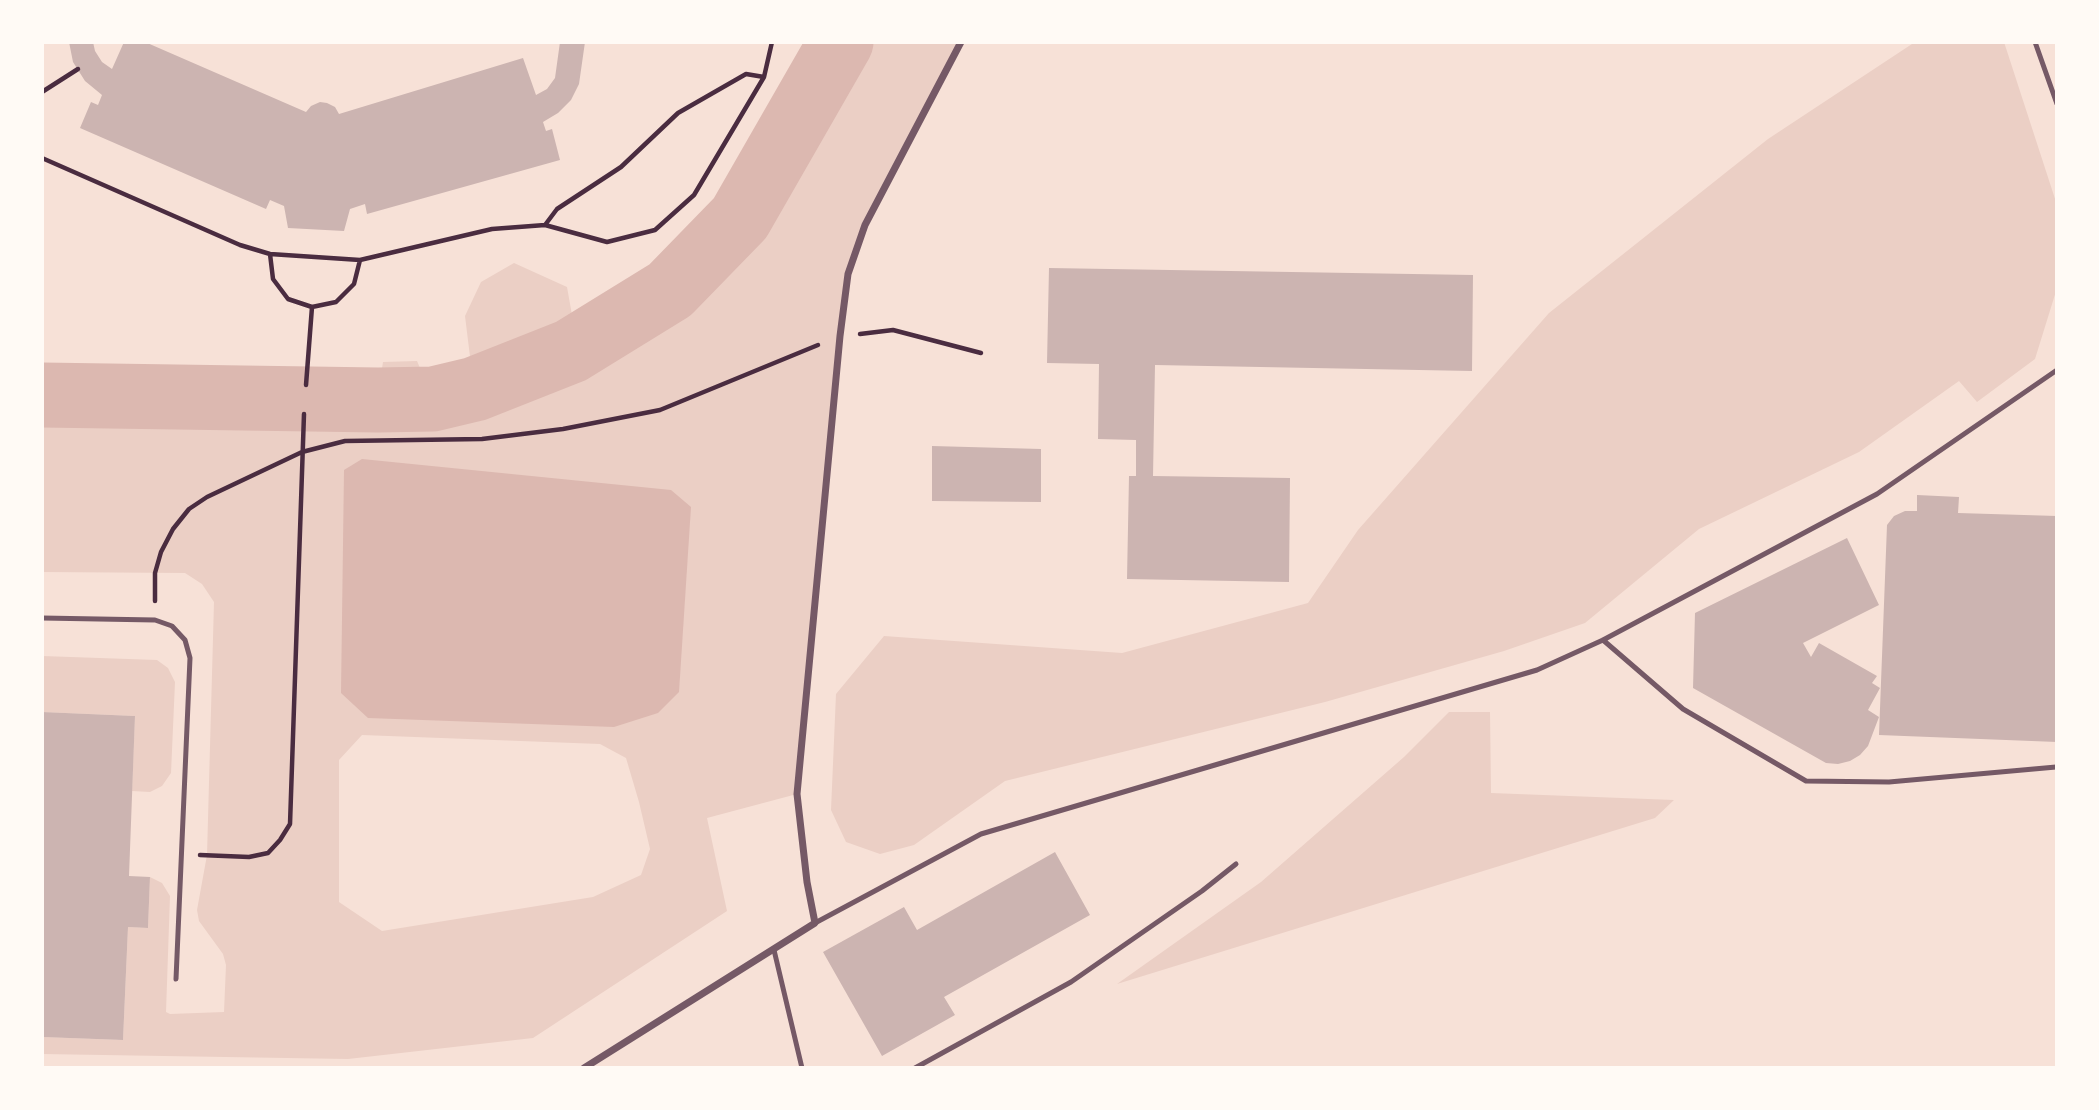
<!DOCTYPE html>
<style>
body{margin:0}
#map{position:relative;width:2099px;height:1110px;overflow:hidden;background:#f7e1d7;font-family:"PT Sans",sans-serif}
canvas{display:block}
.frame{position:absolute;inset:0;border:44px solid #fffaf5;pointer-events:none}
</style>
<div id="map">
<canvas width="2099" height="1110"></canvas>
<div class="frame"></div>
</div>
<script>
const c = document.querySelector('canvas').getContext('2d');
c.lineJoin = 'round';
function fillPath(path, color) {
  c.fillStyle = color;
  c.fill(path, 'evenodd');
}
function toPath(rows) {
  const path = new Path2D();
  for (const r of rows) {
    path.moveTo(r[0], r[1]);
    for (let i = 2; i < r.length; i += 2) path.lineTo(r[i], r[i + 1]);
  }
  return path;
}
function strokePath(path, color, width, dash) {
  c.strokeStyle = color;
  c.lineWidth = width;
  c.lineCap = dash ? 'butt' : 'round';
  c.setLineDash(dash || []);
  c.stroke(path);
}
const green = toPath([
 [841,42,961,42,865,225,848,274,797,794,707,818,727,911,533,1038,348,1059,42,1054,42,1037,123,1040,128,927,148,928,150,877,162,883,170,896,166,1012,170,1014,224,1012,226,965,223,954,199,921,197,910,207,855,214,602,202,584,185,573,42,572,42,395,377,400,383,362,417,361,433,399,474,389,465,316,481,282,514,263,567,287,572,315,572,351,670,290,740,218],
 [362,735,600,744,626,758,639,802,650,849,641,875,593,897,382,931,339,902,339,760],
 [1915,42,2004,42,2057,205,2057,288,2035,359,1977,402,1959,381,1859,452,1699,529,1585,623,1504,651,1325,702,1005,781,914,845,880,854,846,842,831,810,836,694,884,636,1122,653,1308,603,1358,530,1549,313,1768,139],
 [42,656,157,660,168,668,175,682,171,773,162,786,150,792,132,791,135,716,42,712],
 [1449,712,1490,712,1491,793,1674,800,1655,818,1117,984,1261,882,1404,757]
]);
const water = toPath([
 [362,459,671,490,691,507,679,692,658,713,614,727,368,718,341,693,344,470]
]);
const river = toPath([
 [42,395,378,400,433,399,475,389,571,351,670,290,740,218,841,42]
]);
const building = toPath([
 [69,42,93,42,95,51,102,62,112,69,124,42,145,42,306,112,311,106,320,102,327,103,335,107,339,114,523,58,536,95,547,89,555,78,560,42,585,42,579,84,571,100,558,113,543,122,546,131,552,129,560,160,367,214,365,204,350,209,344,231,288,228,284,206,270,200,266,209,80,128,91,102,98,105,102,95,85,81,73,62],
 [1049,268,1473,275,1472,371,1155,365,1153,476,1290,478,1289,582,1127,579,1129,476,1136,476,1136,440,1098,439,1099,364,1047,363],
 [932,446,1041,449,1041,502,932,501],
 [1917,495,1959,497,1958,513,2057,516,2057,742,1879,735,1887,525,1894,516,1905,511,1917,511],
 [1847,538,1879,605,1803,643,1811,657,1819,643,1877,676,1872,683,1880,688,1868,710,1879,717,1868,746,1860,755,1850,761,1838,764,1826,763,1693,688,1695,613],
 [42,712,135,716,129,876,150,877,148,928,128,927,123,1040,42,1037],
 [1055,852,1090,915,944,997,955,1015,882,1056,823,952,904,907,917,930]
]);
const path = toPath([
 [42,92,78,69],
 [42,158,240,245,270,254,360,260,492,229,545,225,607,242,655,230,694,195,764,77,772,42],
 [545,225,557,209,621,167,678,113,746,74,764,77],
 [270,254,273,279,288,299,312,307,336,302,354,284,360,260],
 [860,334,893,330,981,353],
 [306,385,312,307],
 [155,601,155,573,161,552,173,529,189,509,207,497,302,452,345,441,482,439,563,429,660,410,818,345],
 [200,855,249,857,268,853,280,840,290,824,304,414]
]);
const service = toPath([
 [2035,42,2057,104],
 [42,618,155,620,172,626,185,640,190,658,176,979],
 [1603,640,1683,709,1806,781,1889,782,2056,767],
 [815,923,981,834,1537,670,1603,640,1877,494,2057,370],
 [774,950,802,1068],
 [915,1068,1071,982,1202,891,1236,864]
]);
const minor = toPath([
 [584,1068,815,923,807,882,797,794,840,336,848,274,865,225,961,42]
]);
fillPath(green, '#ebcfc5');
fillPath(water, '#dcb8b0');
strokePath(river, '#dcb8b0', 65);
fillPath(building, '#ccb4b1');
strokePath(path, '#4a2c40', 4.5);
strokePath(service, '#755966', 5);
strokePath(minor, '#755966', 7);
</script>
